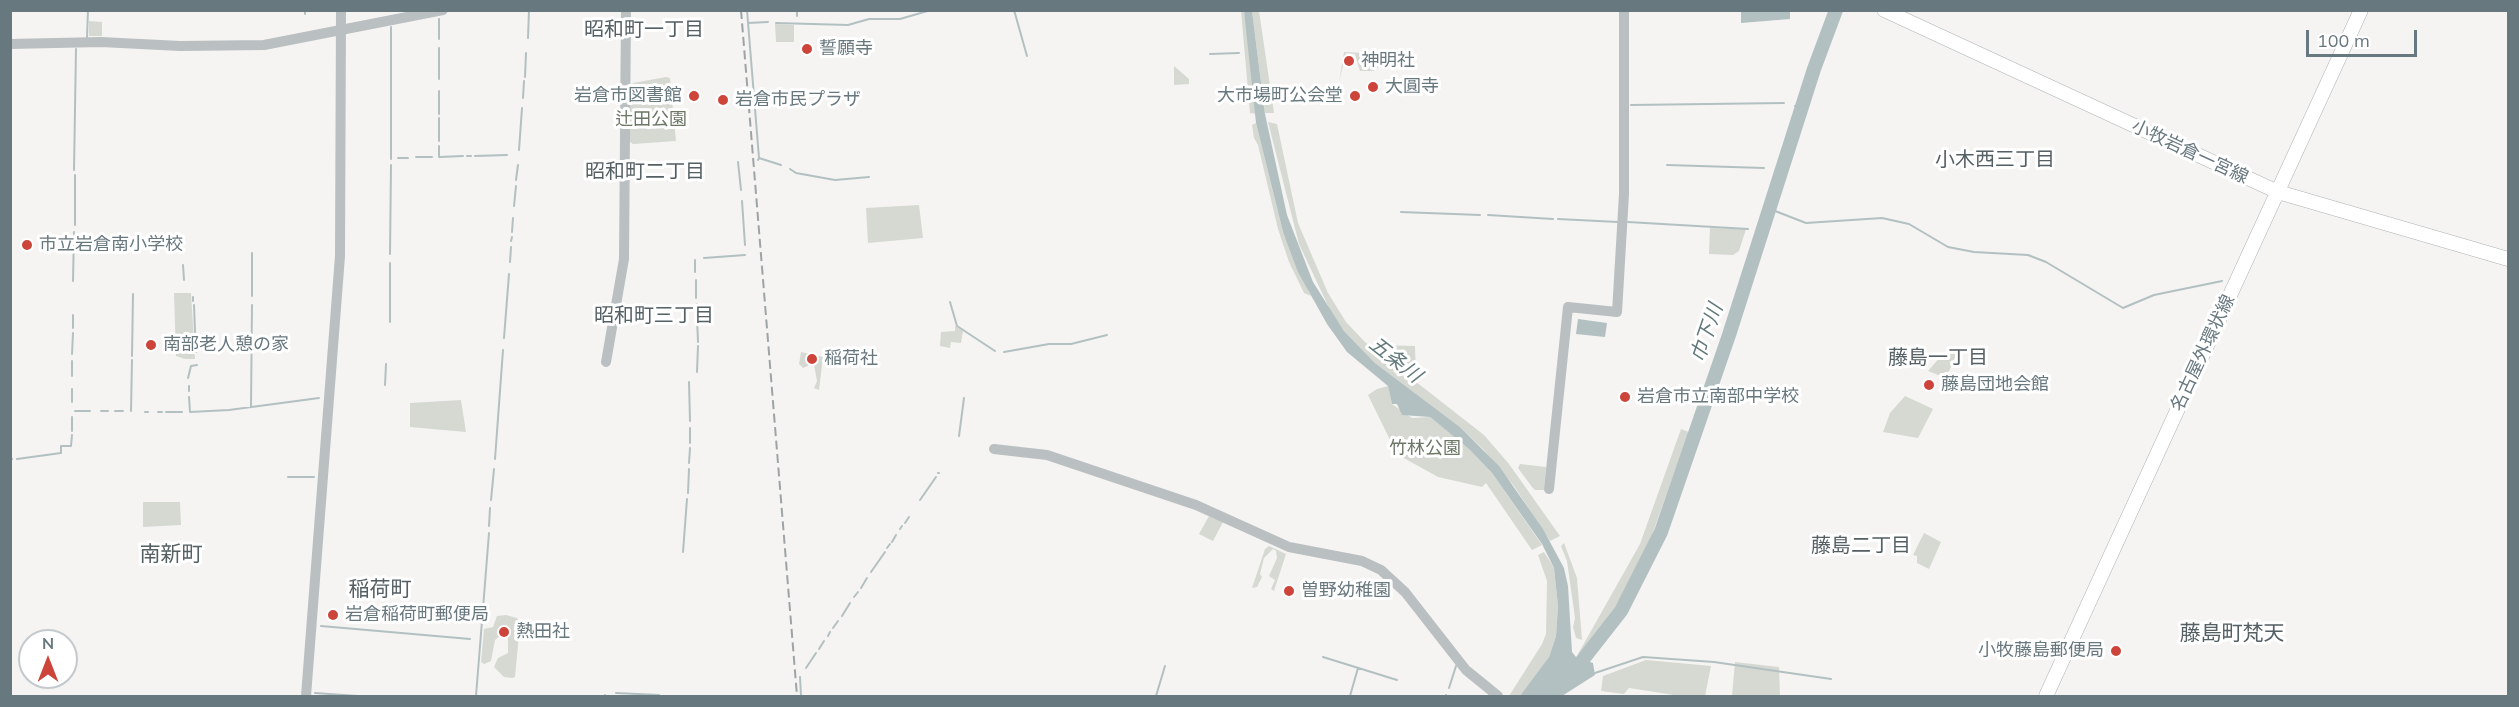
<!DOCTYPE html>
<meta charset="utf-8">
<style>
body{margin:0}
#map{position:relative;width:2519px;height:707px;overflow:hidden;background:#f5f4f2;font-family:Mulish,sans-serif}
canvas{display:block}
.frame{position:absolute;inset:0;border:12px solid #68787f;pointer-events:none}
.north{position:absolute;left:18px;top:629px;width:60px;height:60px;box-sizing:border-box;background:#fff;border:2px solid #c3c9cc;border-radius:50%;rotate:0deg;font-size:16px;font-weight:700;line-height:24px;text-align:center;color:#68787f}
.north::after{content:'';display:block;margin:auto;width:21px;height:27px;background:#cd453a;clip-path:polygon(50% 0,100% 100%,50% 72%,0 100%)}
.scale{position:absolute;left:2306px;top:30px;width:111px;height:27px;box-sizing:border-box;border:3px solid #68787f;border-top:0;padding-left:8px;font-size:18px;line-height:21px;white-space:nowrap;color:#68787f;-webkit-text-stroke:4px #fff;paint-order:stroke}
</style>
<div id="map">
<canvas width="2519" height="707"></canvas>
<div class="frame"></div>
<div class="north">N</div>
<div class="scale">100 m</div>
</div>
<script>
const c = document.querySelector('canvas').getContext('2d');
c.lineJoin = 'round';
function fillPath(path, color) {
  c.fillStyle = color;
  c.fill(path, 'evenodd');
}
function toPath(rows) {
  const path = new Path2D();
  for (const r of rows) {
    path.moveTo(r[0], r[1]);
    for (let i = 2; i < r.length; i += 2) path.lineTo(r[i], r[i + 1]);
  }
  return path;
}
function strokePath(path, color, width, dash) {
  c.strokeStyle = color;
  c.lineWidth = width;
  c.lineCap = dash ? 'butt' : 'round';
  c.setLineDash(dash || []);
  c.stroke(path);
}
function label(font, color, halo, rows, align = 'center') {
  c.font = font + ' Mulish,"Noto Sans JP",sans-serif';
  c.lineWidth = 6;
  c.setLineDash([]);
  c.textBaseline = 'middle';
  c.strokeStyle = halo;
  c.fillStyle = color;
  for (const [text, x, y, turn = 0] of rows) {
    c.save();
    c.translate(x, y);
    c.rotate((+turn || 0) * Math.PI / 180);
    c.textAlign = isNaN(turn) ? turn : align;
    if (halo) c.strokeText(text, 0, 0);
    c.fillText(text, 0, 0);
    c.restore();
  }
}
const green = toPath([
 [1241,11,1244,11,1250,53,1256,114,1250,113],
 [1252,11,1259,11,1274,113,1265,113],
 [89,21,102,22,102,36,89,36],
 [775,24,794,25,794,42,776,42],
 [1344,52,1364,53,1366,59,1379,61,1379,67,1373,71,1360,71,1355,54,1346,53,1339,82],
 [1174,66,1189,79,1189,84,1174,85],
 [666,77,670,78,676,141,633,144,629,141,630,87,633,83],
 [1268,122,1277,124,1298,223,1328,293,1346,322,1365,342,1484,435,1509,464,1560,536,1550,541,1514,486,1484,450,1460,427,1375,363,1344,331,1332,314,1299,244],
 [1256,123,1283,232,1311,296,1304,293,1289,262,1278,229,1258,145,1254,138,1252,125],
 [919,205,923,238,868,243,866,208],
 [1710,228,1746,229,1739,251,1733,255,1709,254],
 [174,293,191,293,195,359,185,359,176,356],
 [955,326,963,331,961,343,951,342,950,348,940,346,941,332,955,331],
 [1381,345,1415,346,1416,376,1380,348],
 [801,352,823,357,819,390,814,388,817,381,814,365,815,358,809,357,808,366,803,368,799,364],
 [1954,353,1956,355,1946,378,1928,371,1941,356],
 [1388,386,1392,404,1412,418,1430,417,1470,450,1492,473,1542,545,1532,550,1486,483,1482,487,1438,477,1402,457,1392,444,1368,395,1377,389],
 [1905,396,1933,409,1918,438,1883,432,1890,413],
 [461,400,466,432,410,427,410,403],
 [1681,429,1689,432,1648,546,1609,619,1583,653,1578,654,1640,544],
 [1520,464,1546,467,1544,490,1535,490,1532,487,1518,468],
 [143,502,180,502,181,525,143,527],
 [1209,516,1223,522,1213,541,1199,534],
 [1924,533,1941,542,1929,569,1917,563,1917,556,1913,555],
 [1564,543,1577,578,1582,640,1576,638,1573,627,1575,618,1570,582,1567,561,1561,546],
 [1269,546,1286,554,1274,591,1271,589,1275,580,1269,576,1277,558,1276,551,1273,549,1264,558,1260,574,1262,577,1257,587,1252,588,1265,549],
 [1544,552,1554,568,1558,606,1556,636,1549,657,1539,673,1520,696,1509,696,1542,644,1546,634,1547,581,1538,555],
 [506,615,517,618,520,624,515,677,512,678,504,677,494,667,498,658,508,653,508,629,501,629,500,636,495,640,491,661,484,664,481,662,484,629,493,627,497,616],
 [1646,660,1711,666,1705,696,1680,696,1629,688,1624,694,1601,691,1603,676],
 [1735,662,1779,667,1780,696,1732,696]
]);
const water = toPath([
 [1244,11,1252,11,1265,114,1287,215,1313,282,1344,331,1375,363,1460,427,1499,466,1543,529,1564,568,1568,586,1572,652,1576,657,1593,663,1595,675,1562,696,1520,696,1549,657,1556,636,1558,606,1554,568,1542,544,1492,473,1470,450,1430,417,1402,415,1397,404,1392,404,1388,386,1347,352,1327,324,1298,272,1283,232,1256,123],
 [1741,11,1790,11,1790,19,1741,23],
 [1578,319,1607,323,1605,337,1576,334]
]);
const stream = toPath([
 [747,10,759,158],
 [797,10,797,16],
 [1014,10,1027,56],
 [305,14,305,10],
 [439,19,439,39],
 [748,23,768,22],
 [776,23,848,25,869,19,900,19,931,10],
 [87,38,88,10],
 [528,38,529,10],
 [439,48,439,79],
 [1210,54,1239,53],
 [525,77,526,53],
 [439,91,439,114],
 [523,98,524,81],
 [1631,105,1784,103],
 [1795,106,1801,108],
 [439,118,439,141],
 [439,146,439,157],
 [519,150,522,108],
 [467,156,471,156],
 [475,156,507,155],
 [416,157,432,157],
 [440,157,463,156],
 [398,158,408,158],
 [391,159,391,27],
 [758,160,759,158,781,165],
 [738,162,741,190],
 [1667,165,1764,168],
 [790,169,796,173,835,180,869,177],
 [74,170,76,49],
 [1775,171,1781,174],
 [516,180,518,165],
 [742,201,745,245],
 [514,206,516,186],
 [1770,209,1806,223,1882,218,1909,224,1948,247,1974,252,2028,255,2046,262,2123,308,2154,295,2222,281],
 [1401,212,1480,215],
 [1488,215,1553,219],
 [1558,219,1618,222],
 [1628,222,1748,229],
 [75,225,75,175],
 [1756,231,1762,233],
 [512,232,513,218],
 [511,241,512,237],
 [181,244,182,253],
 [390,254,391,165],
 [704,258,745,255],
 [695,260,695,272],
 [510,262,511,247],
 [183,265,184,280],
 [696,280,696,298],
 [73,281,74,232],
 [252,296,252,253],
 [193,297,193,301],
 [950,302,957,326,995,351],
 [697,304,697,308],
 [194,305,195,332],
 [697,318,698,342],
 [390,322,390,263],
 [73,328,73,315],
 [195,336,196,352],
 [504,338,509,274],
 [1004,352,1049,344,1071,344,1107,335],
 [72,354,73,333],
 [132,356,133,294],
 [72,361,72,376],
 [697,372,698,346],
 [188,378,191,366,197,365],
 [689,382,690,421],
 [385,385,386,364],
 [189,386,189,391],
 [72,389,72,402],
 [189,397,190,412,229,410,319,398],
 [251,407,252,305],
 [75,411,90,411],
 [101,411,108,411],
 [115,411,123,411],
 [131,411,132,360],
 [145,412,148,412],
 [158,412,162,412],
 [166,412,182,412],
 [690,428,690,443],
 [72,431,72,417],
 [959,436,964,398],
 [10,459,12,459],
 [17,459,61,453,61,446,71,446,72,435],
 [495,459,503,350],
 [689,463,690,448],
 [938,473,939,473],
 [288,477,314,477],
 [688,493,689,469],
 [491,500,494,469],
 [920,500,936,477],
 [905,523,909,517],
 [489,526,490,508],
 [900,529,902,526],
 [892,542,896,535],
 [887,548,890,544],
 [683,552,687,499],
 [871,572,885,552],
 [861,588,867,578],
 [854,597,858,592],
 [842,616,850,603],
 [321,626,470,639],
 [833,628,838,621],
 [828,636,830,632],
 [819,649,824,641],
 [1323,657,1397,680],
 [806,668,816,653],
 [1595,673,1643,657,1714,662,1831,679],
 [800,677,801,696],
 [1449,688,1456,666],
 [315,693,358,696],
 [616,693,659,695],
 [476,696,489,533],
 [605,696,605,695],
 [1156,696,1165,666],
 [1350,696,1358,668],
 [1446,696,1446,695]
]);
const river = toPath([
 [1574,671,1621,611,1661,532,1729,335,1814,69,1836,10]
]);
const minor = toPath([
 [10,44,101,42,180,46,264,45,443,10],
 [606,362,624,259,626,10],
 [994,449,1047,455,1196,505,1289,547,1362,561,1381,570,1405,592,1466,670,1498,696],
 [1549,489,1568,307,1617,312,1624,194,1624,10],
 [306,696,340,256,341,10]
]);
const major = toPath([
 [1884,10,2278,192,2508,259],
 [2046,696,2361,10]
]);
const rail = toPath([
 [741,10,797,696]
]);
const markers = [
 [807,49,6,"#cd453a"],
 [1349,61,6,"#cd453a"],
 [1373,87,6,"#cd453a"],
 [694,96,6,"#cd453a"],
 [1355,96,6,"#cd453a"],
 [723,100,6,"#cd453a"],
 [27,245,6,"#cd453a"],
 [151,345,6,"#cd453a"],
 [812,359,6,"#cd453a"],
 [1929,385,6,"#cd453a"],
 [1625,397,6,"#cd453a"],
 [1289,591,6,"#cd453a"],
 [333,615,6,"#cd453a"],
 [504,632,6,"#cd453a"],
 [2116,651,6,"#cd453a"]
];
const poiNames = [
 ["誓願寺",819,49],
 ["神明社",1361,61],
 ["大圓寺",1385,87],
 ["岩倉市図書館",682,96,"right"],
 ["大市場町公会堂",1343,96,"right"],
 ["岩倉市民プラザ",735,100],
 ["市立岩倉南小学校",39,245],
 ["南部老人憩の家",163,345],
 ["稲荷社",824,359],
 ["藤島団地会館",1941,385],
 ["岩倉市立南部中学校",1637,397],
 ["曽野幼稚園",1301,591],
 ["岩倉稲荷町郵便局",345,615],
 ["熱田社",516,632],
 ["小牧藤島郵便局",2104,651,"right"]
];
const parkNames = [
 ["辻田公園",651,120],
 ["竹林公園",1425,449]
];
const streetNames = [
 ["小牧岩倉一宮線",2190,152,25],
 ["名古屋外環状線",2203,353,-65]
];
const neighbourhoodNames = [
 ["昭和町一丁目",644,30],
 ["小木西三丁目",1995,160],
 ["昭和町二丁目",645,172],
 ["昭和町三丁目",654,316],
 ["藤島一丁目",1938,358],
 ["藤島二丁目",1861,546]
];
const waterNames = [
 ["巾下川",1707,333,-71],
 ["五条川",1395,360,38]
];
const quarterNames = [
 ["南新町",171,555],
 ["稲荷町",380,590],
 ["藤島町梵天",2232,634]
];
fillPath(green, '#d5d9d2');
fillPath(water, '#b3c0c2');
strokePath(stream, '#b3c0c2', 2);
strokePath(river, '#b3c0c2', 14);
strokePath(major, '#aeb3b5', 15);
strokePath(minor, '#babfc1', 10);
strokePath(major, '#fff', 14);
strokePath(rail, '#9da4a7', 2, [9, 4.5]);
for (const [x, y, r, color] of markers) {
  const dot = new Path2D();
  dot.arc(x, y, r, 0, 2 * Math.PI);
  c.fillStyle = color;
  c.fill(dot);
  strokePath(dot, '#fff', 2);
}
label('18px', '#68787f', '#fff', poiNames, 'left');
label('18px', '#6c7766', '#fff', parkNames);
label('18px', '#68787f', '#fff', streetNames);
label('20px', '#556065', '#fff', neighbourhoodNames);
label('italic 20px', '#63797c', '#fff', waterNames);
label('21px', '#556065', '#fff', quarterNames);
</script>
